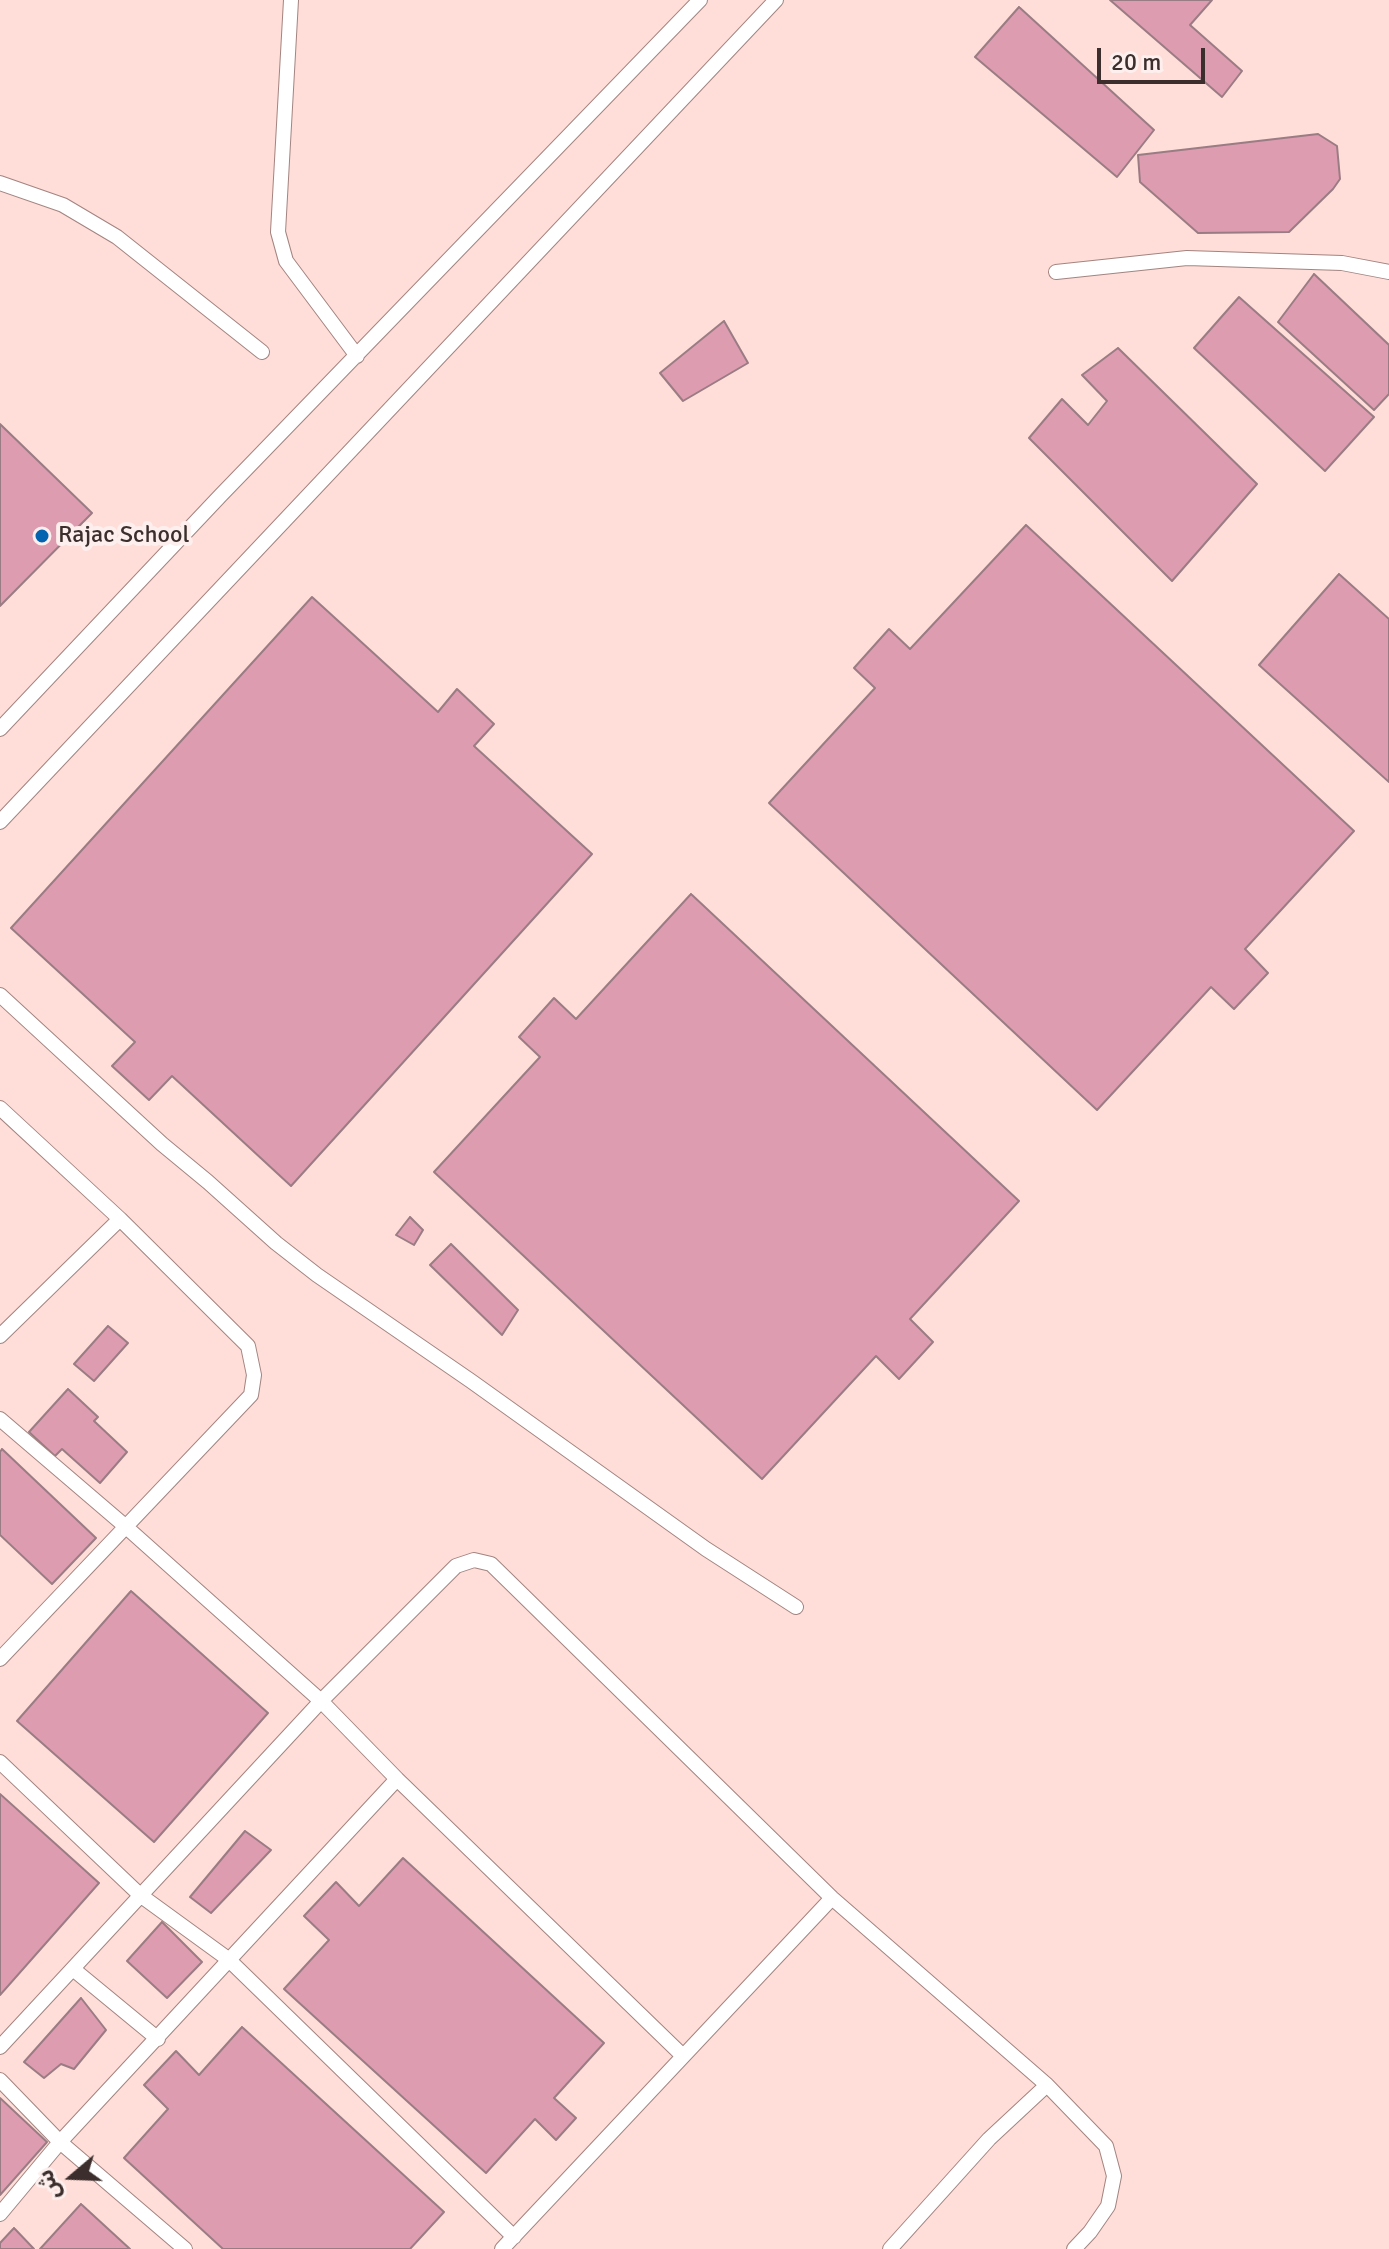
<!DOCTYPE html>
<meta charset="utf-8">
<style>
body{margin:0}
#map{position:relative;width:1389px;height:2249px;overflow:hidden;background:#ffddd8;font-family:Signika,"Noto Sans Arabic",sans-serif}
canvas{display:block}
.north{position:absolute;left:32px;top:2137px;width:80px;height:80px;-webkit-text-stroke:6px #fdefed;paint-order:stroke;rotate:251deg;font-size:22px;font-weight:700;line-height:32px;text-align:center;color:#3b2e2c}
.north::after{content:'';display:block;margin:auto;width:28px;height:36px;background:#3b2e2c;clip-path:polygon(50% 0,100% 100%,50% 72%,0 100%)}
.scale{position:absolute;left:1097px;top:48px;width:108px;height:36px;box-sizing:border-box;border:4px solid #3b2e2c;border-top:0;padding-left:10px;font-size:24px;line-height:28px;white-space:nowrap;color:#3b2e2c;-webkit-text-stroke:6px #fdefed;paint-order:stroke}
</style>
<div id="map">
<canvas width="1389" height="2249"></canvas>
<div class="north">ش</div>
<div class="scale">20 m</div>
</div>
<script>
const c = document.querySelector('canvas').getContext('2d');
c.lineJoin = 'round';
function fillPath(path, color) {
  c.fillStyle = color;
  c.fill(path, 'evenodd');
}
function toPath(rows) {
  const path = new Path2D();
  for (const r of rows) {
    path.moveTo(r[0], r[1]);
    for (let i = 2; i < r.length; i += 2) path.lineTo(r[i], r[i + 1]);
  }
  return path;
}
function strokePath(path, color, width, dash) {
  c.strokeStyle = color;
  c.lineWidth = width;
  c.lineCap = dash ? 'butt' : 'round';
  c.setLineDash(dash || []);
  c.stroke(path);
}
function label(font, color, halo, rows, align = 'center') {
  c.font = font + ' Signika,sans-serif';
  c.lineWidth = 8;
  c.setLineDash([]);
  c.textBaseline = 'middle';
  c.strokeStyle = halo;
  c.fillStyle = color;
  for (const [text, x, y, turn = 0] of rows) {
    c.save();
    c.translate(x, y);
    c.rotate((+turn || 0) * Math.PI / 180);
    c.textAlign = isNaN(turn) ? turn : align;
    if (halo) c.strokeText(text, 0, 0);
    c.fillText(text, 0, 0);
    c.restore();
  }
}
const building = toPath([
 [1110,0,1212,0,1190,25,1242,71,1222,97,1110,0],
 [1019,7,1154,130,1117,177,975,57,1019,7],
 [1318,134,1337,146,1340,179,1333,189,1289,232,1198,233,1140,182,1138,155,1318,134],
 [1314,274,1389,345,1389,394,1374,410,1278,322,1314,274],
 [1239,297,1374,417,1325,471,1194,348,1239,297],
 [724,321,748,363,683,401,660,373,724,321],
 [1118,348,1257,484,1172,581,1029,438,1062,399,1088,425,1107,401,1082,375,1118,348],
 [0,424,92,513,0,606,0,424],
 [1026,525,1354,831,1245,949,1268,973,1234,1009,1211,987,1097,1110,769,803,875,688,854,668,889,629,910,649,1026,525],
 [1339,574,1389,619,1389,782,1259,665,1339,574],
 [312,597,438,712,457,689,494,724,474,746,592,854,291,1186,172,1076,149,1100,112,1066,135,1042,11,928,312,597],
 [691,894,1019,1201,910,1319,933,1342,899,1379,876,1356,762,1479,434,1172,540,1057,519,1037,554,998,576,1019,691,894],
 [410,1217,423,1230,414,1245,396,1235,410,1217],
 [451,1244,518,1310,502,1335,430,1265,451,1244],
 [108,1326,128,1343,94,1381,74,1364,108,1326],
 [68,1389,98,1417,94,1421,127,1452,100,1483,62,1449,55,1456,29,1432,68,1389],
 [2,1449,96,1538,52,1584,0,1535,0,1452,2,1449],
 [131,1591,268,1713,154,1842,17,1721,131,1591],
 [0,1794,99,1883,0,1995,0,1794],
 [245,1831,271,1850,211,1913,190,1897,245,1831],
 [403,1858,604,2043,554,2098,576,2118,556,2140,535,2119,486,2173,284,1989,329,1940,304,1916,336,1882,359,1906,403,1858],
 [162,1922,202,1962,167,1998,127,1961,162,1922],
 [81,1998,106,2030,74,2069,61,2064,44,2078,24,2062,81,1998],
 [242,2027,444,2212,410,2249,223,2249,124,2158,168,2109,144,2085,176,2051,199,2075,242,2027],
 [0,2098,47,2142,0,2195,0,2098],
 [81,2204,130,2249,40,2249,81,2204],
 [14,2228,34,2249,0,2249,0,2243,14,2228]
]);
const lane = toPath([
 [291,0,278,232,286,261,357,356],
 [0,183,63,205,117,237,262,352],
 [1056,272,1187,258,1342,263,1389,272],
 [0,729,221,495,700,0],
 [0,822,776,0],
 [0,995,162,1144,208,1182,276,1243,317,1275,471,1381,706,1549,796,1607],
 [0,1108,120,1219,248,1346,254,1375,251,1395,0,1659],
 [0,1336,120,1219],
 [0,1419,125,1526,321,1701,397,1779,683,2056],
 [0,1762,140,1895,228,1959,514,2237],
 [73,1969,158,2039],
 [0,2047,321,1701,456,1566,474,1560,491,1564,832,1898,1047,2085,989,2139,890,2249],
 [0,2080,60,2142,185,2249],
 [1047,2085,1106,2146,1114,2176,1108,2206,1090,2232,1074,2249],
 [0,2214,60,2142,397,1779],
 [502,2249,832,1898]
]);
const markers = [
 [42,536,8,"#0363b0"]
];
const poiNames = [
 ["Rajac School",58,536]
];
fillPath(building, '#de9cb0');
strokePath(building, '#9a7c84', 2);
strokePath(lane, '#a38480', 16);
strokePath(lane, '#fff', 14);
for (const [x, y, r, color] of markers) {
  const dot = new Path2D();
  dot.arc(x, y, r, 0, 2 * Math.PI);
  c.fillStyle = color;
  c.fill(dot);
  strokePath(dot, '#fdefed', 3);
}
label('24px', '#3b2e2c', '#fdefed', poiNames, 'left');
</script>
